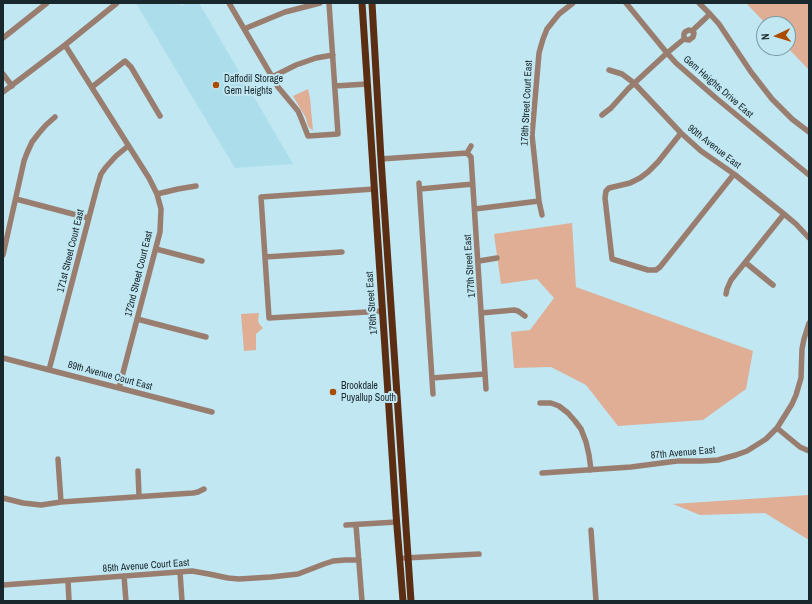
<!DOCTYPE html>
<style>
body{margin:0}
#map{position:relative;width:812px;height:604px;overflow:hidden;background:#c0e7f2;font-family:"Archivo Narrow",sans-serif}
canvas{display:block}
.frame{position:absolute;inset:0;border:4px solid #19282c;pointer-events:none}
.north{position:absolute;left:756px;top:16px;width:40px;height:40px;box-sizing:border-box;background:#c0e7f2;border:1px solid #7d9ba3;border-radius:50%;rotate:266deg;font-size:11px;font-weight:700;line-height:16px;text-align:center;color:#19282c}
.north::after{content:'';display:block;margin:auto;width:14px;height:18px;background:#ab4b00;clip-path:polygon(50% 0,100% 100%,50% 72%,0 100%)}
</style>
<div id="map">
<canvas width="812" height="604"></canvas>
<div class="frame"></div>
<div class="north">N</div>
</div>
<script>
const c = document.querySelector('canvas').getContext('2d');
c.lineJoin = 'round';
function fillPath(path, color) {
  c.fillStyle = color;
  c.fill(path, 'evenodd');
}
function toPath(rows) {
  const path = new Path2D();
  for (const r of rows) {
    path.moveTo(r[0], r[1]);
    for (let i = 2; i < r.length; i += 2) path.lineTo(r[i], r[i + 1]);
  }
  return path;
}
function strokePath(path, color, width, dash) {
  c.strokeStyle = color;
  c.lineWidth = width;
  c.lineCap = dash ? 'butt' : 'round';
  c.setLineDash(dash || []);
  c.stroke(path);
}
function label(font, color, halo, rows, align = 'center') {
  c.font = font + ' "Archivo Narrow",sans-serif';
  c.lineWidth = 4;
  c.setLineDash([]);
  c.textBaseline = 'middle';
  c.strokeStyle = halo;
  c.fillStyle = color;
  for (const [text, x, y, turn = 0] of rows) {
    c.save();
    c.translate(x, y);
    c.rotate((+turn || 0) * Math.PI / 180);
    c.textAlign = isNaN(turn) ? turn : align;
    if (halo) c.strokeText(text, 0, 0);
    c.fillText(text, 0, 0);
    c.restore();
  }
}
const built = toPath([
 [136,3,179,3,181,6,187,3,199,3,293,164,235,168]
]);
const green = toPath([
 [746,3,809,3,809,70,788,48,788,24,766,24],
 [308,89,310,98,313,131,308,126,306,118,293,96],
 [572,223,576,287,753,351,746,389,703,420,618,426,586,385,551,367,514,368,511,332,530,330,554,298,537,279,501,284,494,234],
 [259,313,258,321,260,325,263,328,256,334,256,350,244,351,241,314],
 [809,495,809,540,765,513,700,515,673,504]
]);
const minor = toPath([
 [229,3,278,87,298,111,301,118,308,136,338,134,329,3],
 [626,3,667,53,676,63,716,98,809,175],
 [699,3,710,14,719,24,751,72,772,99,792,119,809,132],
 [244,29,285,12,320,3],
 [692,31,710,14],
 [3,38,47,3],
 [65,45,149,178,157,194,161,209,160,232,119,388],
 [609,70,622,74,634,83,681,133,701,151,734,174,784,214,796,224,809,238],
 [3,74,12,86],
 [272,77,296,65,316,58,333,55],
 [335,86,367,84],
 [92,87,125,61,131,67,160,116],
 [3,92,65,45,117,3],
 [602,115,611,108,628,89,667,53,684,39,689,40,693,37,694,33,692,31,689,30,685,32,684,34,684,39],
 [681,133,658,162,648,172,640,178,630,183,609,188,606,191,605,198,612,259,648,270,656,270,660,267,734,174],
 [467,153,471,157,486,389],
 [467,153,471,146],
 [381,159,467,153],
 [419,183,433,394],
 [374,189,261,197,269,318,383,311],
 [420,189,473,184],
 [157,194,178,189,196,186],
 [16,199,88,218],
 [475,209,539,201],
 [542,215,539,201,532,135,539,53,543,39,547,29,559,14,573,3],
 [156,249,202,261],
 [3,255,24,161,27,153,32,142,39,133,46,125,55,117],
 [265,257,342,252],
 [479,261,497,258],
 [746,263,773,285],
 [726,294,727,289,731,280,784,214],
 [481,313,514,310,518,311,525,316],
 [137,319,206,337],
 [3,358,212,412],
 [49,370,97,187,101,174,106,167,116,156,128,146],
 [432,378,485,374],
 [540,403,551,403,559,406,568,413,575,421,581,429,586,442,589,455,591,470],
 [777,428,800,447,809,451],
 [58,459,61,502],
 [138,471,139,496],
 [542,473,631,467,677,461,702,461,718,460,736,455,747,451,766,439,777,428,792,404,796,395,801,378,802,349,804,339,809,323],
 [3,498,23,503,41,505,61,502,193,493,198,492,204,489],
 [346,525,397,522],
 [356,525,362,601],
 [591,530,596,601],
 [405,558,479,554],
 [180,572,182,601],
 [124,576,126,601],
 [68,581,69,601],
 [3,585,192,571,209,574,228,578,239,579,271,577,298,574,324,564,333,561,345,560,359,560]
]);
const major = toPath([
 [362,3,396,514,403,601],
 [372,3,381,159,411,601]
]);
const markers = [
 [216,85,4,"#ab4b00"],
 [333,392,4,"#ab4b00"]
];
const poiNames = [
 ["Daffodil Storage",224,79],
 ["Gem Heights",224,91],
 ["Brookdale",341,386],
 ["Puyallup South",341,398]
];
const streetNames = [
 ["Gem Heights Drive East",718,87,41],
 ["178th Street Court East",527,103,-87],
 ["90th Avenue East",714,147,38],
 ["171st Street Court East",71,251,-76],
 ["177th Street East",470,266,-94],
 ["172nd Street Court East",139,274,-76],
 ["176th Street East",372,303,-94],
 ["89th Avenue Court East",110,376,15],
 ["87th Avenue East",683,453,-5],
 ["85th Avenue Court East",146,566,-4]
];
fillPath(built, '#acddea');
fillPath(green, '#dfae95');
strokePath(minor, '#997e70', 5.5);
strokePath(major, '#5b2e14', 7);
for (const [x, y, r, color] of markers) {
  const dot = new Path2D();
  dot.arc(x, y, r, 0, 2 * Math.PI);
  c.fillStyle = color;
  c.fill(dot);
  strokePath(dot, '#c0e7f2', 1.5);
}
label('10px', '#19282c', '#c0e7f2', poiNames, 'left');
label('10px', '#19282c', '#c0e7f2', streetNames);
</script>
